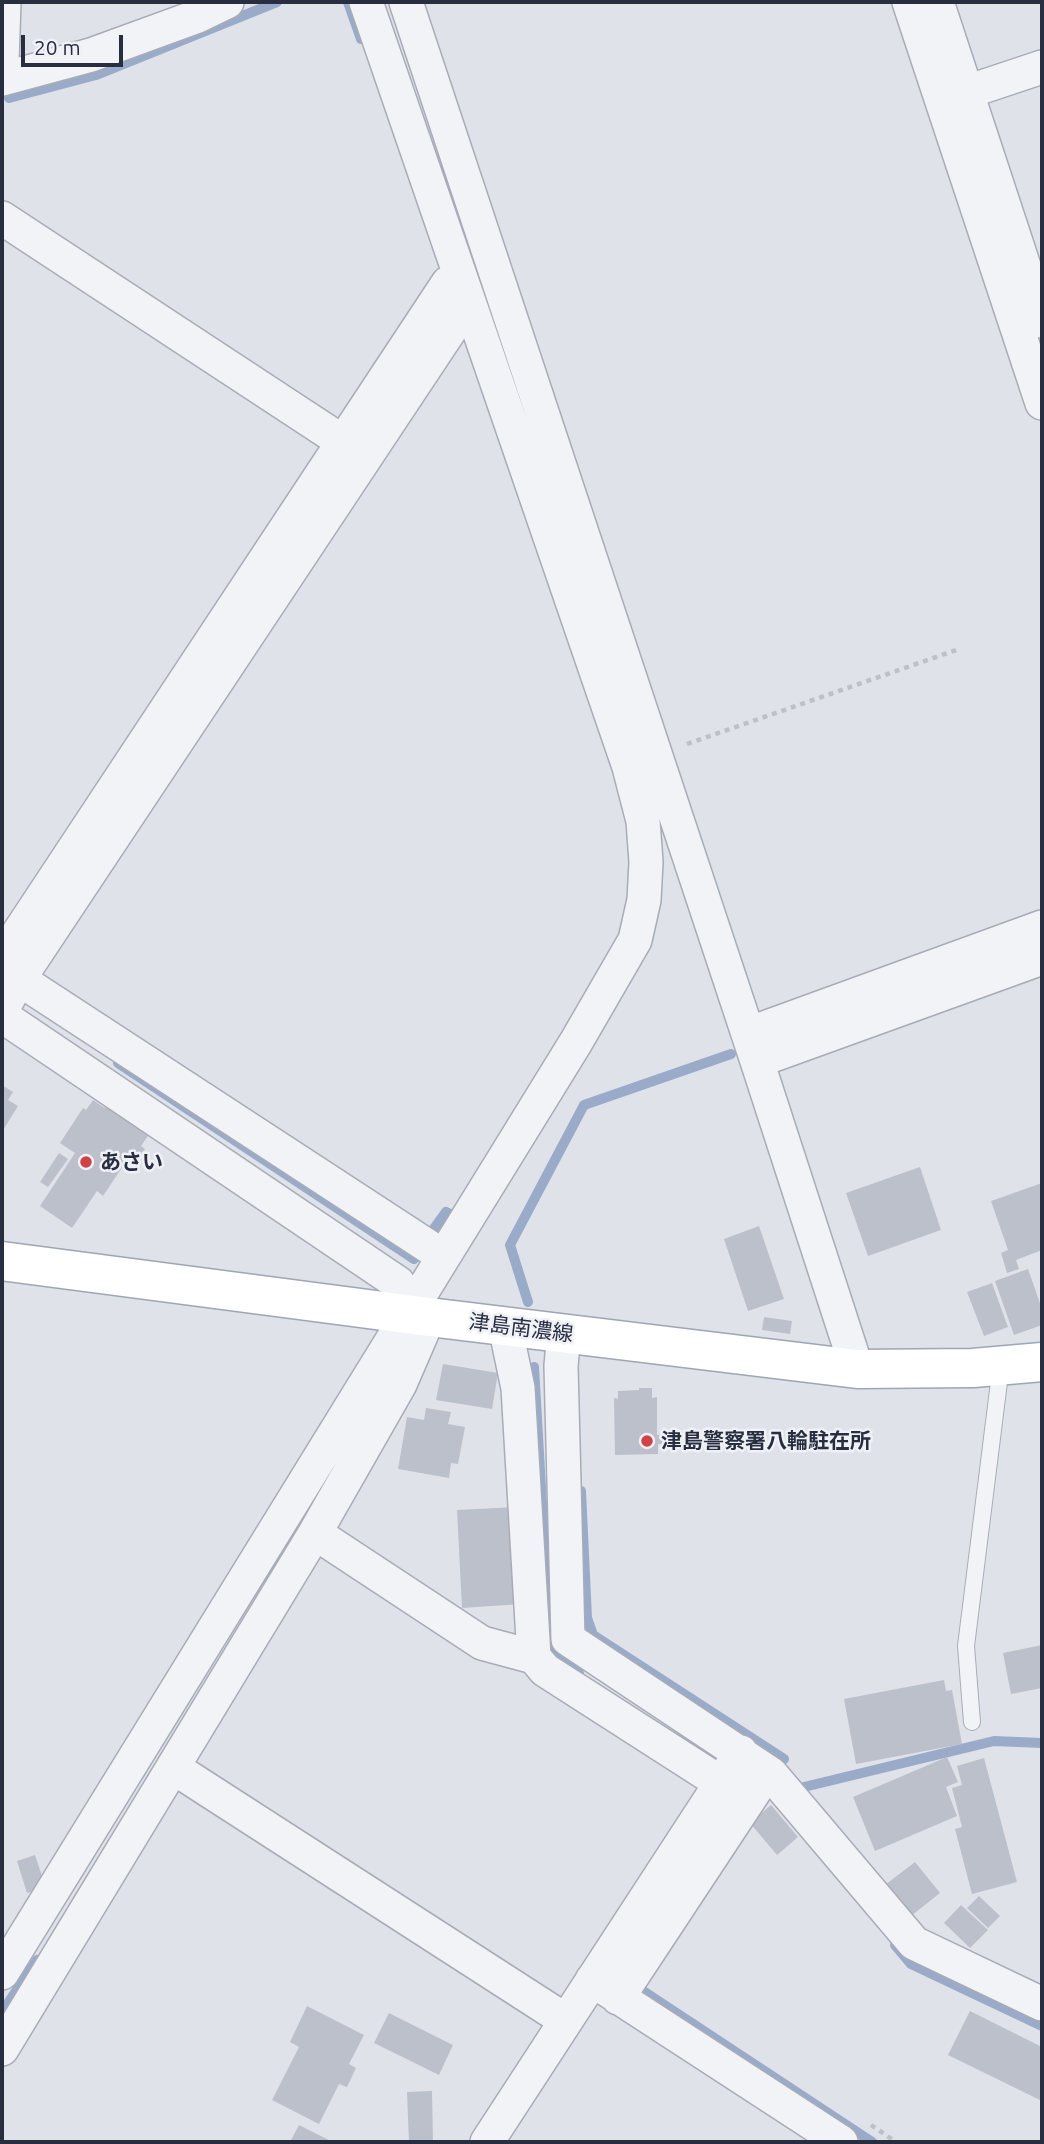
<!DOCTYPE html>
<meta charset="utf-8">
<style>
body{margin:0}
#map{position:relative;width:1044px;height:2144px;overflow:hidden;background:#dfe2e9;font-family:Ubuntu,sans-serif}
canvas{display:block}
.frame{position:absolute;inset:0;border:4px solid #282e40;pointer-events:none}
.scale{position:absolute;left:21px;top:35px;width:102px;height:32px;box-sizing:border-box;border:4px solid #282e40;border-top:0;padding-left:9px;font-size:21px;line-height:24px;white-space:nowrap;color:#282e40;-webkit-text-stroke:5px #eff1f6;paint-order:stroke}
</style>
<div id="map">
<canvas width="1044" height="2144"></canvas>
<div class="frame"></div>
<div class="scale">20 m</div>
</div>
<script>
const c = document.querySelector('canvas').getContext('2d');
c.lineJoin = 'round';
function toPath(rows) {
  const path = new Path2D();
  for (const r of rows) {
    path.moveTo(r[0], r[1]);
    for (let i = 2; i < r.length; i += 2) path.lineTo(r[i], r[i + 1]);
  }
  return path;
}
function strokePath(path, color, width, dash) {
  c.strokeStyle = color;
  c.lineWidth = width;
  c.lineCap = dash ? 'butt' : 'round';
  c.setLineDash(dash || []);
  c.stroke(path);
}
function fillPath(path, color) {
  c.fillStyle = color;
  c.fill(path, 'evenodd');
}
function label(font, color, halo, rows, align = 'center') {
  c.font = font + ' Ubuntu,"Noto Sans JP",sans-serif';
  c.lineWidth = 5;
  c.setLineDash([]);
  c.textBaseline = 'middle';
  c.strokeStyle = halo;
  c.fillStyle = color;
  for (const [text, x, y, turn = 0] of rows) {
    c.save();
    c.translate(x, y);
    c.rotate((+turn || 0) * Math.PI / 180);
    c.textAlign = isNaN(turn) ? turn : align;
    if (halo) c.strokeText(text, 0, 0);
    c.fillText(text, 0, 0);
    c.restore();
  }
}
const stream = toPath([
 [348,2,361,39],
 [9,98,96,75,277,2],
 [118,1063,414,1259],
 [433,1230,446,1212,454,1216],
 [528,1302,510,1245,584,1105,731,1054],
 [534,1367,548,1609],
 [581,1491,587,1618,593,1635,784,1759],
 [549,1632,550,1644,559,1659,579,1673],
 [804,1787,994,1741,1042,1743],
 [895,1945,911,1964,1042,2026],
 [643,1991,872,2142],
 [2,2012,37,1960]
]);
const building = toPath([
 [2,1085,13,1092,8,1100,18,1106,2,1132],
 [93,1100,105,1108,107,1105,150,1133,141,1146,145,1149,132,1168,125,1163,103,1196,97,1191,72,1228,40,1206,75,1153,60,1143,83,1108,86,1110],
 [59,1153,68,1159,48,1187,40,1182],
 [920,1167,941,1230,868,1256,846,1193],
 [1042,1183,1042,1250,1016,1260,1019,1269,1007,1273,1001,1253,1008,1250,991,1201],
 [759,1226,784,1299,748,1311,724,1239],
 [1028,1269,1042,1309,1042,1325,1014,1335,995,1281],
 [992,1283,1008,1327,984,1336,967,1292],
 [764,1317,792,1321,790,1334,762,1330],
 [443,1364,498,1373,492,1409,436,1400],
 [639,1388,652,1388,652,1398,657,1397,657,1435,663,1435,663,1444,658,1444,658,1454,615,1455,614,1398,618,1399,618,1391,639,1390],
 [426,1408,451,1412,448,1424,465,1427,458,1464,451,1463,449,1478,398,1469,407,1417,424,1420],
 [516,1507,521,1604,462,1608,457,1510],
 [1042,1645,1042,1688,1011,1694,1003,1653],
 [944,1680,946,1691,952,1690,962,1744,856,1764,844,1699],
 [947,1757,958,1782,946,1787,957,1816,875,1851,853,1797],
 [984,1758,1017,1882,972,1894,955,1829,962,1827,952,1788,962,1785,957,1766],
 [771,1805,798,1837,777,1855,750,1823],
 [35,1855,46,1888,27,1893,17,1861],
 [915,1862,940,1893,911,1916,885,1885],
 [979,1896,1000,1916,988,1928,967,1908],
 [961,1905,988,1930,970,1948,944,1923],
 [307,2006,364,2035,349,2064,356,2068,347,2087,339,2084,319,2124,272,2100,299,2047,290,2042],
 [970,2011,1042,2047,1042,2101,948,2055],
 [389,2013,453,2045,439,2075,374,2043],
 [432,2091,433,2142,409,2142,407,2092],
 [299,2125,333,2142,290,2142]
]);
const path = toPath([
 [687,744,959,649],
 [871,2125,896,2142]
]);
const service = toPath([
 [972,1722,966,1646,1001,1366]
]);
const minor = toPath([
 [406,2,757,1061,857,1369],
 [909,2,1042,403],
 [937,2,1042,321],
 [2,62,4,2],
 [2,79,91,55,198,16,227,2],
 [967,92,1042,67],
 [2,218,343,442],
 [2,958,448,283,461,278],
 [2,968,443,1256],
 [2,1010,19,979,460,315,472,310],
 [2,1016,398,1283,407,1314],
 [748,1034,1042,927],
 [757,1061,1042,958],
 [564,1333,561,1366,568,1639,771,1774,914,1943,1042,2004],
 [315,1533,482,1643,534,1657,518,1388,505,1326],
 [534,1657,545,1670,721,1783],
 [174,1768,565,2020],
 [2,1973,576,1042,635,940,644,900,646,862,643,821,629,767,366,2],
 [592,1980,841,2142],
 [618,1998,758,1786,771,1774],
 [2,2049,315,1533,400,1384,429,1317],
 [487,2142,741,1752]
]);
const primary = toPath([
 [2,1261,429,1317,857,1369,973,1368,1042,1362]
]);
const markers = [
 [86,1162,7,"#cf4248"],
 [647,1441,7,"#cf4248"]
];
const poiNames = [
 ["あさい",100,1162],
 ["津島警察署八輪駐在所",661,1441]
];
const streetNames = [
 ["津島南濃線",521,1328,7]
];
strokePath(stream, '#9aabc9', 10);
fillPath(building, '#bcc0cb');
strokePath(service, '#a8acb6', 18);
strokePath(minor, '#a8acb6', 36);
strokePath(primary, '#9ea5b4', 41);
strokePath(path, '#bdc0c7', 4.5, [5, 5]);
strokePath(service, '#f2f3f7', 16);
strokePath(minor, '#f2f3f7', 33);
strokePath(primary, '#fff', 38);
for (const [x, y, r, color] of markers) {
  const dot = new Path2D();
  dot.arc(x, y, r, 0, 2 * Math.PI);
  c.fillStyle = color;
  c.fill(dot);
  strokePath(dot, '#eff1f6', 2.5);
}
label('bold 21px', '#282e40', '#eff1f6', poiNames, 'left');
label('21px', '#282e40', '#eff1f6', streetNames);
</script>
